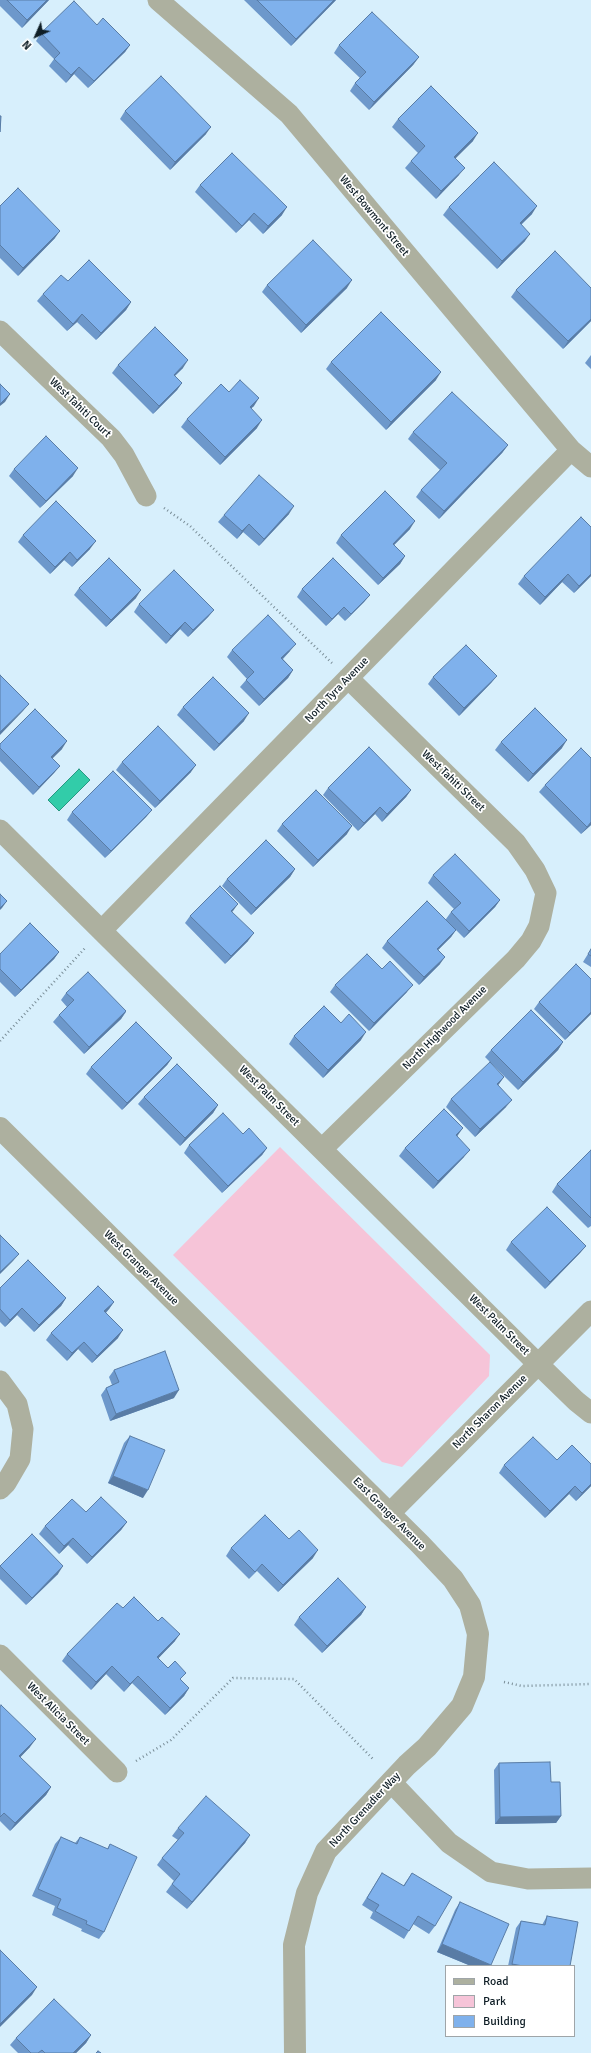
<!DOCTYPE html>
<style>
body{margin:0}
#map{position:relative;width:591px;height:2053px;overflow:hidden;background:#d7effc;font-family:Signika,sans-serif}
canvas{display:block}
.legend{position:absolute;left:445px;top:1965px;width:130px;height:72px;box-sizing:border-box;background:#fff;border:1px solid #9fa5a8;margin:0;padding:5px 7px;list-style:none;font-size:12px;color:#0f1e26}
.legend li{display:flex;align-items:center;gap:8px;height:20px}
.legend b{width:20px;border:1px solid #9fa5a8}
.north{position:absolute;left:16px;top:16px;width:40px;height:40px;-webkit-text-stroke:3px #fff;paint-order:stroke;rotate:225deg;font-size:11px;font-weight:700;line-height:16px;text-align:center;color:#0f1e26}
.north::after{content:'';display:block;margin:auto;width:14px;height:18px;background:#0f1e26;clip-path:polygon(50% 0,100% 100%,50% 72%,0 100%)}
</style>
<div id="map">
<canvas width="591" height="2053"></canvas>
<ul class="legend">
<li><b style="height:5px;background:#adb09f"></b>Road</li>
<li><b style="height:11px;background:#f6c4d8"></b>Park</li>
<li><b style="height:11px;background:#7fb1ec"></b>Building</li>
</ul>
<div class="north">N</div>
</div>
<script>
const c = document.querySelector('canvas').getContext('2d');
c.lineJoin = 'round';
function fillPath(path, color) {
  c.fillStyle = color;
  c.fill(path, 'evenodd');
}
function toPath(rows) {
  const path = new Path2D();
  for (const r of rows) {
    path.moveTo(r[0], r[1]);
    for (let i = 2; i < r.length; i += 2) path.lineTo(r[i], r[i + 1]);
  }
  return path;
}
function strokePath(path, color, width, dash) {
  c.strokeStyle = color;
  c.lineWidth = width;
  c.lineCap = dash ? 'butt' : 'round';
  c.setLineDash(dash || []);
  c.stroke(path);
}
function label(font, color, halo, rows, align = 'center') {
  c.font = font + ' Signika,sans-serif';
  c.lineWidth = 3.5;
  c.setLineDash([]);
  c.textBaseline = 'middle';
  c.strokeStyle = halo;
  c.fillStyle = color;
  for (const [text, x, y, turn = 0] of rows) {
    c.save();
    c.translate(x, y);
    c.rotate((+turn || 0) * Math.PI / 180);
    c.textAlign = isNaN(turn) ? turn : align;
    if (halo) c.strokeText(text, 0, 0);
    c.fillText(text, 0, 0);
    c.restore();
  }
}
const green = toPath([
 [280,1147,490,1355,489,1376,402,1467,382,1462,173,1255]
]);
const water = toPath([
 [79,769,90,780,59,811,48,800,79,769]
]);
const path = toPath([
 [164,508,190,526,332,663],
 [0,1041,86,947],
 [504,1682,522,1686,591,1684],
 [136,1761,171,1740,233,1678,294,1679,374,1760]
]);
const minor = toPath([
 [158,0,289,114,571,450,591,467],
 [0,331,111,438,124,455,146,496],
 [0,830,538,1364,576,1401,591,1413],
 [102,930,571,450],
 [322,1149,516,959,531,941,539,926,546,893,535,870,516,843,348,678],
 [0,1381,17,1404,23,1429,20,1459,6,1483,0,1489],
 [389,1514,591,1311],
 [0,1655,117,1772],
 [391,1782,449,1843,491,1872,528,1879,591,1878]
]);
const tertiary = toPath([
 [0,1128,420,1544,453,1579,470,1605,478,1634,474,1677,462,1706,427,1747,407,1765,326,1851,307,1893,294,1945,295,2053]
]);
const wall = toPath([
 [0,0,49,0,22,28,0,6],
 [244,0,336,0,291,46],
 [97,25,130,45,125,52,88,88,74,74,66,83,49,66,54,59,36,41,41,33],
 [339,45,419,57,413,65,369,110,350,91,355,83,360,78,334,53],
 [125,111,206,134,170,170,120,119],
 [398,119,473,141,455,158,459,175,436,199,405,168,411,161,418,153,392,127],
 [200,185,282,215,263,234,249,220,236,233,195,192],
 [0,206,55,238,18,276,0,258],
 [449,207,532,214,521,225,525,241,497,269,443,215],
 [68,281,131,302,126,310,96,340,77,322,67,331,37,301,43,294],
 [267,285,347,288,301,333,262,292],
 [591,288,591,321,563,349,511,297,516,290],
 [591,355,591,369,585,363],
 [331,362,436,380,386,430,326,369],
 [118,365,183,368,175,376,182,383,177,390,153,414,112,373],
 [229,392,254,406,251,408,257,428,220,465,181,427,187,419],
 [413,432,508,445,502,453,439,519,416,497,421,490,440,470,408,439],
 [14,469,73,476,40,508,9,476],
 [289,514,259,546,243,532,237,539,218,522,224,515],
 [591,527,591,576,574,593,562,582,540,605,518,584,524,576],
 [410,529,394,545,405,556,400,564,378,585,336,543,341,535],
 [23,535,90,549,72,567,64,560,50,574,18,542],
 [79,588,136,598,106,627,74,595],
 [302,589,370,595,364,602,345,621,338,614,326,626,297,597],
 [139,604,214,610,208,617,188,637,180,629,166,644,134,612],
 [232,650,290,651,283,659,293,670,288,678,259,706,240,687,247,679,227,657],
 [497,676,491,683,459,716,428,684,433,677],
 [183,707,244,721,214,751,177,715],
 [501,742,562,748,528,782,495,750],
 [0,744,62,749,52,758,60,766,54,773,33,795,0,761],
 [591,758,591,825,581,834,539,792,545,785],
 [122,762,191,772,155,808,116,770],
 [328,788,411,790,406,797,382,822,375,814,358,831,323,795],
 [152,810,146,817,105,858,67,820,72,812],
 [282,824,347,834,313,867,277,831],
 [295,869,290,877,251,915,222,886,227,879],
 [433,875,500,900,495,907,464,938,456,930,451,937,438,950,440,964,419,985,382,948,387,941,446,919,451,912,454,909,428,883],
 [190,916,248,941,225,964,185,923],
 [591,949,591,967,583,962],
 [59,952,54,959,15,997,0,982,0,954],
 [335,985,407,992,369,1031,330,992],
 [66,993,126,1012,121,1019,84,1054,53,1022,59,1015,67,1007,61,1000],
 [539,1002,591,1014,565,1040,534,1009],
 [341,1023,361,1040,323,1078,289,1044,294,1036],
 [563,1042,558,1050,518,1090,485,1057,491,1050],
 [172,1058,167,1065,122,1110,86,1074,91,1067],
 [504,1077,498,1085,506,1107,475,1137,446,1107,451,1099],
 [144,1097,218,1105,213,1113,180,1146,138,1104],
 [458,1135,457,1137,464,1157,433,1189,399,1156,405,1148],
 [189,1145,267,1148,262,1155,222,1193,184,1153],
 [591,1150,591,1226,588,1228,552,1192,557,1184],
 [511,1242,586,1246,580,1253,545,1289,506,1250],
 [0,1288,66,1298,61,1306,34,1332,17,1315,5,1327,0,1322],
 [114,1302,109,1309,106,1313,118,1338,92,1363,78,1349,67,1361,46,1340,51,1333],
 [114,1370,174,1398,110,1421,101,1395,106,1388,112,1385,109,1377],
 [130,1436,143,1498,108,1483,124,1443],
 [504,1465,591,1486,576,1501,569,1494,545,1518,499,1473],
 [86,1512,127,1522,121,1530,87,1564,68,1545,59,1554,39,1534,45,1526],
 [289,1539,313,1558,278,1592,257,1571,249,1579,226,1556,231,1548],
 [0,1566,58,1574,26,1605,0,1579],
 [366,1607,361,1615,322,1653,294,1625,299,1617],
 [123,1608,175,1641,158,1658,189,1688,184,1696,165,1715,132,1683,124,1692,106,1674,91,1690,62,1661,67,1654],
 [0,1707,30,1747,20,1757,51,1787,46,1795,10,1831,0,1821],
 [499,1763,551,1782,561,1816,556,1823,495,1824,494,1770],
 [178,1828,250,1835,245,1843,187,1909,166,1892,174,1881,157,1865,162,1858,178,1840,172,1836],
 [61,1837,75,1843,80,1837,107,1849,110,1844,104,1932,99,1939,81,1931,82,1929,52,1915,55,1906,32,1896,55,1844],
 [382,1873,403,1886,412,1873,435,1926,429,1934,413,1924,404,1939,370,1918,373,1912,362,1905],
 [460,1902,490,1966,471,1966,437,1952,455,1910],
 [547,1916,570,1966,508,1966,516,1928,521,1921,542,1925],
 [91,2035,86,2043,76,2053,18,2053,10,2045,16,2038]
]);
const shadedWall = toPath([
 [47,0,49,0,22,28,27,20],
 [334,0,336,0,291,46,296,39],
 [130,45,125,52,88,88,94,81],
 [419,57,413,65,369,110,374,102],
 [79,67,74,74,66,83,71,75],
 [211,127,206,134,170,170,175,162],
 [478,133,473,141,449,165,454,157],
 [465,168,459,175,436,199,441,191],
 [537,206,532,214,514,231,520,223],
 [287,207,282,215,263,234,268,226],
 [254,213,249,220,236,233,242,226],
 [60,231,55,238,18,276,23,268],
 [530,234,525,241,497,269,502,261],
 [352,280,347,288,301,333,306,325],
 [131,302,126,310,96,340,101,333],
 [82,314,77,322,67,331,73,324],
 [591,319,591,321,563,349,568,341],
 [188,360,183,368,168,382,174,375],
 [441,372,436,380,386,430,391,422],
 [182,383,177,390,153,414,159,406],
 [10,394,5,402,0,406,0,404],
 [259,398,254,406,244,415,250,407],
 [262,420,257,428,220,465,225,457],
 [508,445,502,453,439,519,444,511],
 [78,468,73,476,40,508,46,501],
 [294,506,289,514,259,546,264,539],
 [415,521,410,529,387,552,393,544],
 [249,524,243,532,237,539,242,531],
 [96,541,90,549,72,567,77,560],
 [70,552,64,560,50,574,55,567],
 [405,556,400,564,378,585,383,578],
 [568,574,562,582,540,605,545,597],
 [591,574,591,576,574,593,579,586],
 [141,590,136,598,106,627,111,620],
 [370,595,364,602,345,621,351,614],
 [344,607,338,614,326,626,332,619],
 [214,610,208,617,188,637,193,630],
 [185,622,180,629,166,644,171,636],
 [296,644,290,651,276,665,281,658],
 [293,670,288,678,259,706,264,699],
 [497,676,491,683,459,716,464,708],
 [29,704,23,711,0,735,0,732],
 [249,713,244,721,214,751,219,744],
 [567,740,562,748,528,782,533,774],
 [67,741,62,749,46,765,51,757],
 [196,765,191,772,155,808,160,801],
 [60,766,54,773,33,795,39,787],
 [411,790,406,797,382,822,387,814],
 [380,807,375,814,358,831,364,823],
 [152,810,146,817,105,858,111,851],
 [591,822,591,825,581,834,587,827],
 [352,826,347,834,313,867,318,860],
 [295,869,290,877,251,915,256,908],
 [500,900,495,907,464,938,469,931],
 [7,901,2,908,0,910,0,908],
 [238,904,233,911,226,918,231,911],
 [456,930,451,937,432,956,437,949],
 [254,933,248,941,225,964,231,956],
 [59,952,54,959,15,997,21,990],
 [445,957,440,964,419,985,424,977],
 [413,985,407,992,369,1031,374,1023],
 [126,1011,121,1019,84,1054,89,1047],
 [591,1012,591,1014,565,1040,570,1033],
 [366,1032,361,1040,323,1078,328,1070],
 [563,1042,558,1050,518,1090,523,1082],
 [172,1058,167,1065,122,1110,127,1103],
 [504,1077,499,1084,492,1092,497,1084],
 [512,1100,506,1107,475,1137,480,1129],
 [218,1105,213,1113,180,1146,185,1138],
 [463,1128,458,1135,450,1143,456,1135],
 [267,1148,262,1155,222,1193,228,1186],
 [470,1150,464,1157,433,1189,438,1181],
 [586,1246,580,1253,545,1289,550,1282],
 [19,1254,13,1261,0,1274,0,1272],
 [66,1298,61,1306,34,1332,39,1325],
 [114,1302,109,1309,99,1319,104,1311],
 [22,1308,17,1315,5,1327,10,1320],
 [123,1330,118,1338,92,1363,97,1356],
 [84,1342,78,1349,67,1361,72,1353],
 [179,1390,174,1398,110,1421,116,1414],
 [113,1476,148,1490,143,1498,108,1483],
 [591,1484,591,1486,576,1501,582,1493],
 [575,1486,569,1494,545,1518,550,1511],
 [127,1522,121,1530,87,1564,92,1557],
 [73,1538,68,1545,59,1554,64,1546],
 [318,1550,313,1558,278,1592,283,1585],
 [63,1566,58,1574,26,1605,32,1598],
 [366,1607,361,1615,322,1653,327,1646],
 [180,1634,175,1641,152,1665,157,1657],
 [112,1666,106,1674,91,1690,96,1682],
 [138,1676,132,1683,124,1692,130,1684],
 [189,1688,184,1696,165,1715,170,1708],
 [36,1739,30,1747,14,1764,19,1756],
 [51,1787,46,1795,10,1831,15,1823],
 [561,1816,556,1823,495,1824,500,1817],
 [250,1835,245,1843,187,1909,192,1902],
 [442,1944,491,1965,490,1966,471,1966,437,1952],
 [512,1964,523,1966,511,1966],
 [37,1987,32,1995,0,2027,0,2024],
 [91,2035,86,2043,76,2053,73,2053]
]);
const building = toPath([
 [7,0,47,0,27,20,7,0],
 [257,0,334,0,296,39,257,0],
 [74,1,97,25,103,18,130,45,94,81,79,67,71,75,54,59,60,53,41,33,74,1],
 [372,12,419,57,374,102,355,83,366,72,339,45,372,12],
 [161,76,211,127,175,162,125,111,161,76],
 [431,86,478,133,454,157,465,168,441,191,411,161,425,146,398,119,431,86],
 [0,116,1,116,0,132,0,116],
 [232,153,287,207,268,226,254,213,242,226,200,185,232,153],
 [494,162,537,206,520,223,530,234,502,261,449,207,494,162],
 [18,188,60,231,23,268,0,245,0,206,18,188],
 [313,240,352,280,306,325,267,285,313,240],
 [555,251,591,288,591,319,568,341,516,290,555,251],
 [89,260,131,302,101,333,82,314,73,324,43,294,61,275,68,281,89,260],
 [381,312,441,372,391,422,331,362,381,312],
 [155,327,188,360,174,375,182,383,159,406,118,365,155,327],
 [240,380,259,398,250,407,262,420,225,457,187,419,221,384,229,392,240,380],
 [0,384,10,394,0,404,0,384],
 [452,392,508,445,444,511,421,490,447,463,413,432,452,392],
 [46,436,78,468,46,501,14,469,46,436],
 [259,475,294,506,264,539,249,524,242,531,224,515,259,475],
 [385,491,415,521,393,544,405,556,383,578,341,535,385,491],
 [56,501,96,541,77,560,70,552,55,567,23,535,56,501],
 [581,517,591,527,591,574,579,586,568,574,545,597,524,576,581,517],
 [109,558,141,590,111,620,79,588,109,558],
 [333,558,370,595,351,614,344,607,332,619,302,589,333,558],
 [174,570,214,610,193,630,185,622,171,636,139,604,174,570],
 [268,615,296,644,281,658,293,670,264,699,246,680,254,672,232,650,268,615],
 [466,645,497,676,464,708,433,677,466,645],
 [0,675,29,704,0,732,0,675],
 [213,677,249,713,219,744,183,707,213,677],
 [535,708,567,740,533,774,501,742,535,708],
 [35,709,67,741,51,757,60,766,39,787,0,748,0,744,35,709],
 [158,726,196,765,160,801,122,762,158,726],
 [369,747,411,790,387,814,380,807,364,823,328,788,369,747],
 [581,748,591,758,591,822,587,827,545,785,581,748],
 [113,771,152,810,111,851,72,812,113,771],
 [316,790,352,826,318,860,282,824,316,790],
 [266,840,295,869,256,908,227,879,266,840],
 [455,854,500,900,469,931,451,912,461,903,433,875,455,854],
 [220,886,238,904,231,911,254,933,231,956,190,916,220,886],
 [0,894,7,901,0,908,0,894],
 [427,901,456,930,437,949,445,957,424,977,387,941,427,901],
 [30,923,59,952,21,990,0,969,0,954,30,923],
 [591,949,591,956,588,954,591,949],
 [367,954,382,969,390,961,413,985,374,1023,335,985,367,954],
 [576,964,591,979,591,1012,570,1033,539,1002,576,964],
 [88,972,126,1011,89,1047,59,1015,74,1000,66,993,88,972],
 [324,1006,341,1023,349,1014,366,1032,328,1070,294,1036,324,1006],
 [531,1010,563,1042,523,1082,491,1050,531,1010],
 [136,1022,172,1058,127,1103,91,1067,136,1022],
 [490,1062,504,1077,497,1084,512,1100,480,1129,451,1099,490,1062],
 [177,1064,218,1105,185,1138,144,1097,177,1064],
 [444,1109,463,1128,456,1135,470,1150,438,1181,405,1148,444,1109],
 [223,1113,243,1134,249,1128,267,1148,228,1186,189,1145,223,1113],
 [591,1150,591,1218,557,1184,591,1150],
 [547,1207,586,1246,550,1282,511,1242,547,1207],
 [0,1235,19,1254,0,1272,0,1235],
 [28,1260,66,1298,39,1325,22,1308,10,1320,0,1309,0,1288,28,1260],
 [98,1286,114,1302,104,1311,123,1330,97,1356,84,1342,72,1353,51,1333,98,1286],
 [165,1351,179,1390,116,1414,106,1388,119,1382,114,1370,165,1351],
 [130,1436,165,1450,148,1490,113,1476,130,1436],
 [533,1437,557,1460,572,1445,591,1464,591,1484,582,1493,575,1486,550,1511,504,1465,533,1437],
 [101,1497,127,1522,92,1557,73,1538,64,1546,45,1526,72,1499,86,1512,101,1497],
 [265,1515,289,1539,299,1530,318,1550,283,1585,262,1564,255,1572,231,1548,265,1515],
 [32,1534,63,1566,32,1598,0,1566,32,1534],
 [338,1578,366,1607,327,1646,299,1617,338,1578],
 [134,1597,158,1621,162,1617,180,1634,157,1657,168,1668,175,1661,186,1673,180,1679,189,1688,170,1708,138,1676,130,1684,112,1666,96,1682,67,1654,117,1603,123,1608,134,1597],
 [1,1705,36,1739,19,1756,51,1787,15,1823,4,1813,0,1817,0,1707,1,1705],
 [550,1762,551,1782,560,1782,561,1816,500,1817,499,1763,550,1762],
 [206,1796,250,1835,192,1902,172,1884,180,1874,162,1858,184,1833,178,1828,206,1796],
 [61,1837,77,1844,80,1837,108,1849,110,1844,137,1857,104,1932,86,1924,87,1921,57,1908,61,1899,38,1889,61,1837],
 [382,1873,404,1886,412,1873,452,1897,435,1926,418,1916,409,1931,375,1911,379,1905,367,1898,382,1873],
 [460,1902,509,1924,491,1965,442,1944,460,1902],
 [547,1916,578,1922,570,1966,523,1966,512,1964,521,1921,545,1925,547,1916],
 [0,1950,37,1987,0,2024,0,1950],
 [54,1999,91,2035,73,2053,45,2053,42,2050,38,2053,31,2053,16,2038,54,1999],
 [98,2051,101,2053,96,2053,98,2051]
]);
const streetNames = [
 ["West Bowmont Street",374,216,50],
 ["West Tahiti Court",80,408,44],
 ["North Tyra Avenue",337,690,-46],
 ["West Tahiti Street",453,781,44],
 ["North Highwood Avenue",445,1028,-45],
 ["West Palm Street",269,1096,45],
 ["West Granger Avenue",141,1268,45],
 ["West Palm Street",499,1325,45],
 ["North Sharon Avenue",490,1412,-45],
 ["East Granger Avenue",389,1514,45],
 ["West Alicia Street",58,1714,45],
 ["North Grenadier Way",365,1810,-47]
];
fillPath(green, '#f6c4d8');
fillPath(water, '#32cca9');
strokePath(water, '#289882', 1);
strokePath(path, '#798d97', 2.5, [1, 3]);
strokePath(minor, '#adb09f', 21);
strokePath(tertiary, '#adb09f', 22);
fillPath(wall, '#6d98cb');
fillPath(shadedWall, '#597ca5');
fillPath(building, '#7fb1ec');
strokePath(building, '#597ca5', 1);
label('11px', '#0f1e26', '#fff', streetNames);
</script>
